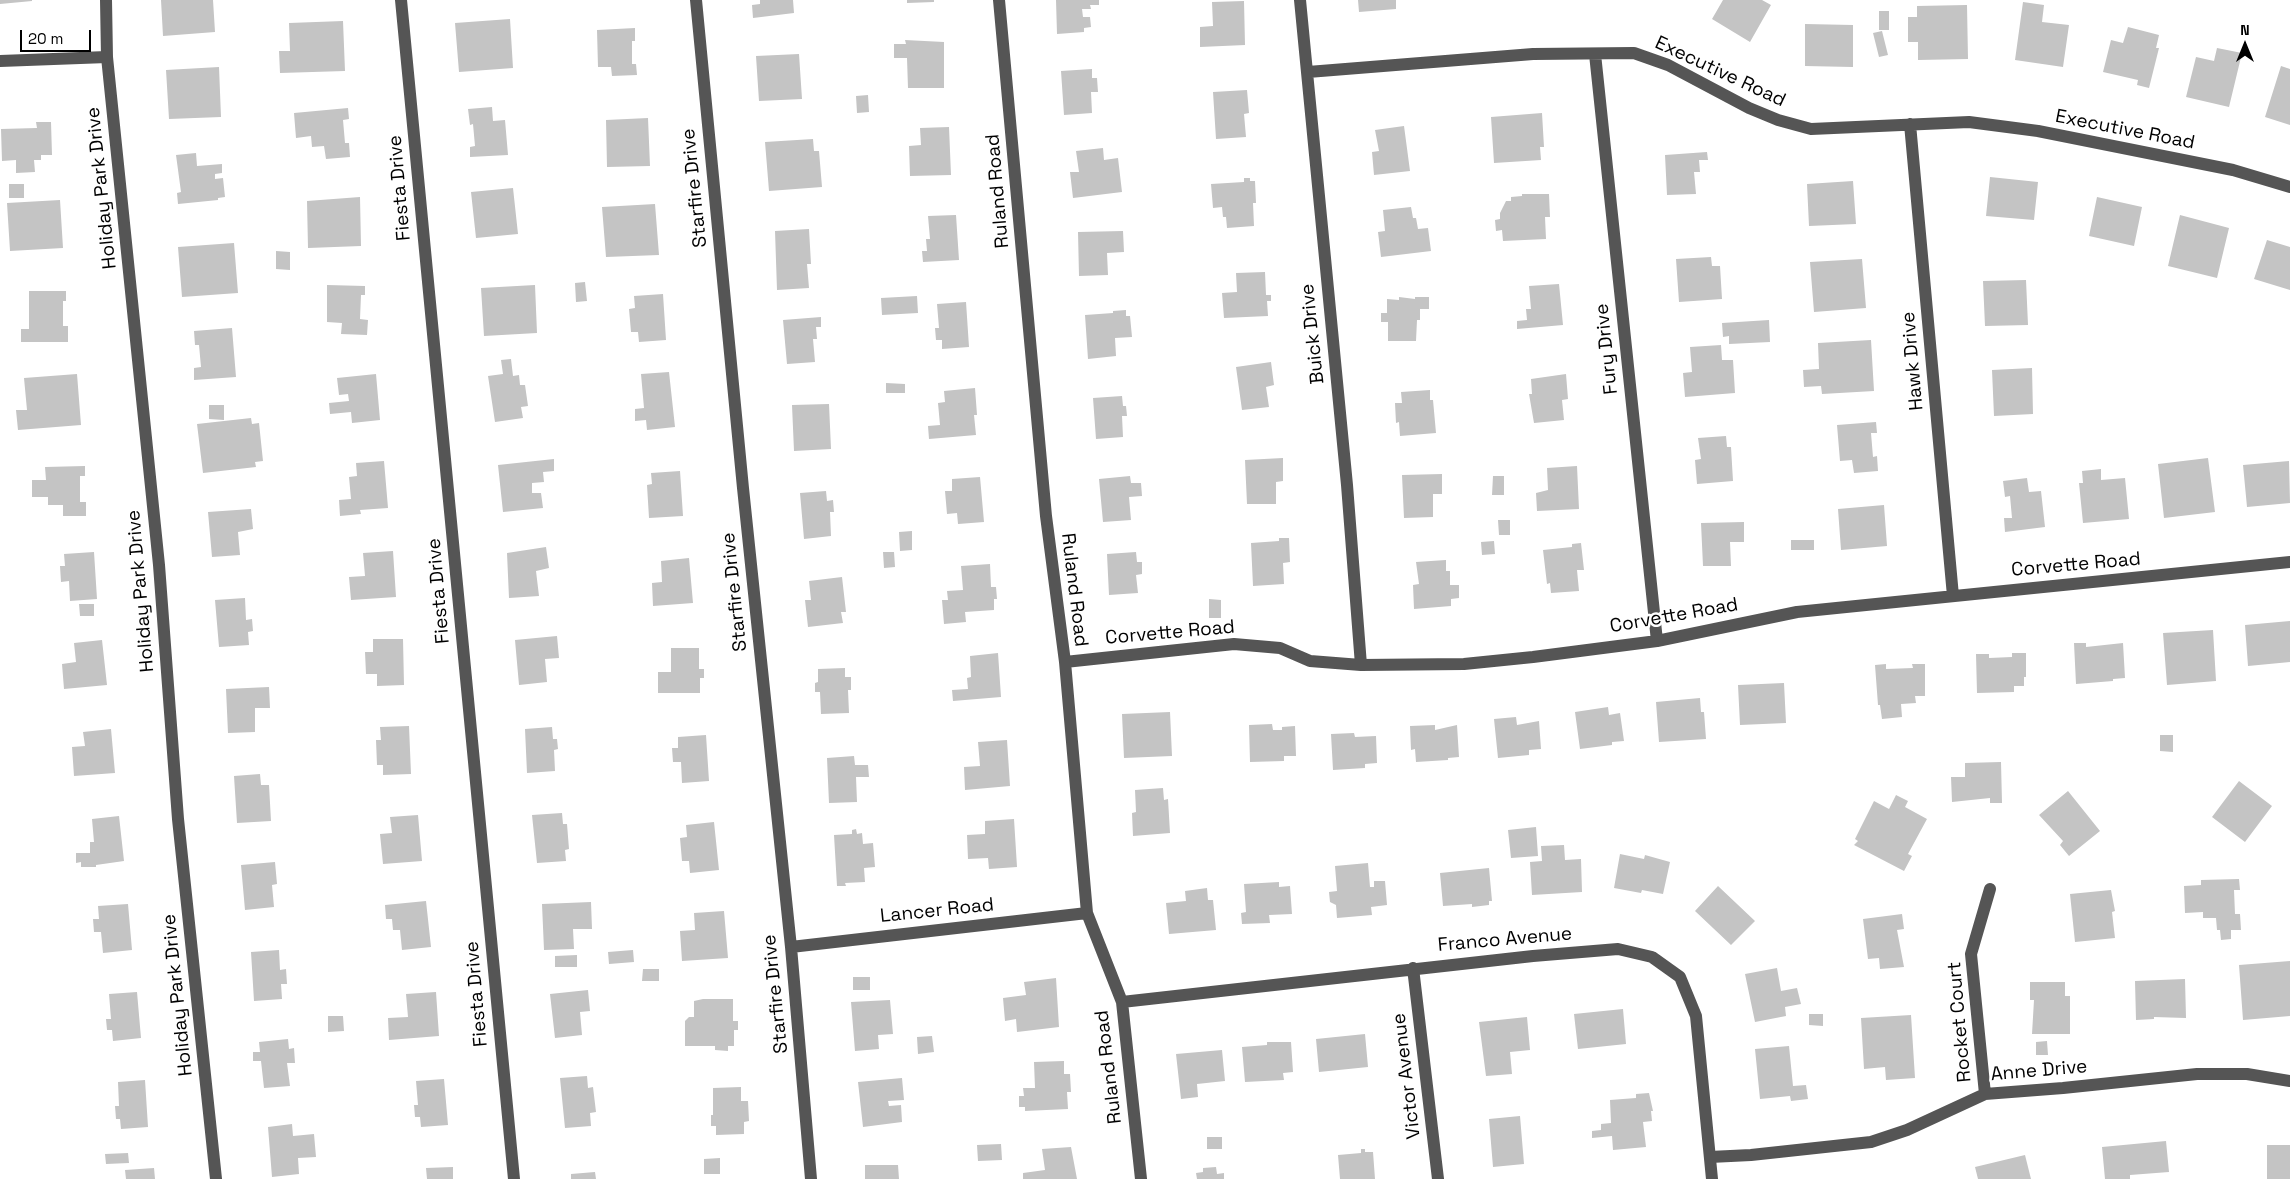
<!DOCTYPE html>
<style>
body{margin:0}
#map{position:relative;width:2290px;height:1179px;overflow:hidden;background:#fff;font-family:"Space Grotesk",sans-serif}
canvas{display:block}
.north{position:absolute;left:2220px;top:20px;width:50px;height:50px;-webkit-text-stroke:4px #fff;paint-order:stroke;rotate:0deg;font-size:14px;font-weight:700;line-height:20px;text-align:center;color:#000}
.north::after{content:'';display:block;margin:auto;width:18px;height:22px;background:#000;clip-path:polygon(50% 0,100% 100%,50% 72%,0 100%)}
.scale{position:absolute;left:20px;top:30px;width:71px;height:22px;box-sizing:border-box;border:2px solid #000;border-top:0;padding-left:6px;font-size:15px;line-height:18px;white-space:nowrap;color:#000;-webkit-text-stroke:4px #fff;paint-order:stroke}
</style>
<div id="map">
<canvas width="2290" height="1179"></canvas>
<div class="north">N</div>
<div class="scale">20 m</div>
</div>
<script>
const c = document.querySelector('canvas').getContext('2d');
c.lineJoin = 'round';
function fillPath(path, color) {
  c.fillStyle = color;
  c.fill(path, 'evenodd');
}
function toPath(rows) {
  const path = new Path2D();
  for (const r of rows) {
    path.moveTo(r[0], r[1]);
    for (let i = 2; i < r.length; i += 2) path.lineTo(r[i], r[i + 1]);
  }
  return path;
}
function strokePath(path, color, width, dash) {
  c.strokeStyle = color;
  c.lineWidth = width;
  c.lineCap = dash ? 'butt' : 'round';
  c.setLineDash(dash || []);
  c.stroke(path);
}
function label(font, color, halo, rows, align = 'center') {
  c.font = font + ' "Space Grotesk",sans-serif';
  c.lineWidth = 5;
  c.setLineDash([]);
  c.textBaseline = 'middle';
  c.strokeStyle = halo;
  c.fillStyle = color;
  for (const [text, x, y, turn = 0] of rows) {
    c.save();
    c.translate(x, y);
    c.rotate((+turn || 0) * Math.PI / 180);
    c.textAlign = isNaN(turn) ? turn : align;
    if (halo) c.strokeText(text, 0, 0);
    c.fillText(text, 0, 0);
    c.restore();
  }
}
const building = toPath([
 [0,0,32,0,32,1,0,4],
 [161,0,213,0,215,32,163,36],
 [760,0,793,0,794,13,753,18,752,5,760,4],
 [907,0,934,0,934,2,907,3],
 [1056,0,1099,0,1099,5,1090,5,1091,9,1082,9,1083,17,1090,17,1091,27,1084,28,1084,32,1057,34],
 [1358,0,1396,0,1396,9,1359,12],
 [1723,0,1762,0,1771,5,1750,42,1712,19],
 [1244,1,1245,45,1200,47,1200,27,1213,26,1212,2],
 [2023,2,2044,5,2042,22,2069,25,2063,67,2015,60],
 [1967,5,1968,59,1918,60,1918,42,1908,42,1908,17,1917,17,1917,6],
 [1879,11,1889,11,1889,30,1879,30],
 [510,19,513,68,459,72,455,23],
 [343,21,345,71,280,73,279,51,290,51,289,23],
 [1805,24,1853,25,1853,67,1805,66],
 [2128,27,2159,35,2156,48,2159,48,2149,88,2137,85,2138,80,2103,72,2111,40,2123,43],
 [635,28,635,41,632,41,632,64,636,64,637,75,612,76,611,67,598,67,597,30],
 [1882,31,1888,55,1879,57,1873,33],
 [905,40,944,42,944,88,908,88,907,58,894,58,894,44,906,44],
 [2217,48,2242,53,2229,107,2186,97,2196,57,2214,61],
 [799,54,802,99,759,101,756,56],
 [2281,66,2290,69,2290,125,2265,117],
 [219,67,221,117,169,119,166,70],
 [1092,69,1092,78,1097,78,1098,92,1091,92,1092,113,1064,115,1061,71],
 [1247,90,1249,113,1244,114,1246,137,1216,139,1213,92],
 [868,95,869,112,857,113,856,96],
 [492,107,493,121,505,120,508,155,470,157,470,147,475,146,473,124,470,125,468,109],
 [348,108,349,119,343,120,345,143,349,143,350,157,326,159,324,146,312,147,311,136,296,138,294,113],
 [1542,113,1544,147,1540,147,1541,160,1494,163,1491,117],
 [648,118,650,166,607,167,606,120],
 [36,122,51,122,52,155,41,155,41,160,34,160,35,172,16,173,16,160,2,161,1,129,37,128],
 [1404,126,1410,171,1374,175,1372,152,1379,151,1375,130],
 [949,127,951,175,910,176,909,146,921,145,920,128],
 [813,139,814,151,819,151,822,187,769,191,765,142],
 [1103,148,1104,160,1118,158,1122,192,1073,198,1070,172,1079,172,1076,151],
 [1707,152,1708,160,1699,160,1700,172,1694,172,1696,194,1667,195,1665,155],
 [196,153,197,166,222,164,222,173,215,174,215,179,223,178,225,197,218,198,218,200,178,204,177,193,181,192,176,155],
 [1990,177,2038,182,2034,220,1986,216],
 [1244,178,1250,178,1250,181,1255,181,1256,203,1253,203,1254,226,1227,228,1226,217,1223,217,1222,207,1213,208,1211,184,1244,182],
 [1853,181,1856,224,1809,226,1807,184],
 [9,184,24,184,24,198,9,198],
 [513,188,518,234,476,238,471,192],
 [1522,194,1549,194,1550,217,1545,217,1546,239,1503,241,1502,230,1496,231,1495,220,1500,219,1500,213,1506,201,1511,201,1511,197,1522,196],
 [360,197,361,246,308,248,307,201],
 [2097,197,2142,207,2134,246,2089,236],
 [60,200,63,248,10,251,7,203],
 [655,204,659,255,606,257,602,207],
 [1411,207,1413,218,1416,218,1418,229,1428,228,1431,251,1381,257,1378,232,1385,231,1383,210],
 [956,215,959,260,923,262,922,251,927,251,926,239,930,239,928,216],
 [2180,215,2229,228,2217,278,2168,266],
 [809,229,811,264,807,264,809,288,777,290,775,231],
 [1123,231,1124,252,1107,253,1108,275,1079,276,1078,232],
 [2267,240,2290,247,2290,290,2254,279],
 [234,243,238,293,182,297,178,247],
 [276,251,290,252,290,270,276,269],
 [1711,257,1712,266,1720,266,1722,299,1679,302,1676,259],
 [1862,259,1866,308,1814,312,1810,262],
 [1265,272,1266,295,1271,295,1271,301,1267,301,1268,316,1224,318,1222,293,1237,292,1236,273],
 [2026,280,2028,325,1985,326,1983,281],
 [585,282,587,301,576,302,575,283],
 [1559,284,1563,325,1517,329,1517,321,1527,320,1526,309,1531,309,1529,286],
 [327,285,365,286,365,295,361,295,360,319,368,320,367,335,341,334,342,323,327,322],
 [535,285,537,333,484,336,481,288],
 [29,291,66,291,66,301,63,301,63,326,68,326,68,342,21,342,21,329,29,329],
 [663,294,666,340,639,342,638,332,631,332,629,309,635,308,634,296],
 [917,296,918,313,882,315,881,298],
 [1399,297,1415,299,1415,297,1429,297,1429,309,1420,309,1420,320,1417,320,1416,341,1388,341,1388,322,1381,322,1381,313,1387,313,1387,299,1399,300],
 [966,302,969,347,942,349,942,340,936,340,935,328,939,328,937,304],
 [1126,310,1126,316,1130,316,1132,337,1115,338,1116,356,1088,359,1085,315,1113,313,1113,311],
 [821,317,821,327,816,327,817,339,813,339,815,362,787,364,783,320],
 [1769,320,1770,342,1729,344,1729,336,1723,337,1722,323],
 [232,328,236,377,194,380,194,368,201,367,199,345,195,345,194,331],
 [1871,340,1874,391,1822,394,1821,386,1804,387,1803,370,1819,369,1818,343],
 [1721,345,1722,360,1733,360,1735,393,1685,397,1683,373,1692,372,1690,347],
 [511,359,513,376,519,375,520,385,525,385,528,406,521,407,523,418,495,422,488,376,503,374,501,360],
 [1271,362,1274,385,1266,387,1269,407,1242,410,1236,367],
 [2032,368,2033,414,1994,416,1992,370],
 [669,372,675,427,647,430,646,420,635,421,635,409,644,408,641,374],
 [77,374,81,425,18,430,16,410,27,410,24,378],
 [376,374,380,420,352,423,351,412,330,414,329,403,349,401,348,394,339,395,337,378],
 [1566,374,1568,399,1562,400,1564,420,1534,423,1529,394,1532,394,1531,379],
 [886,383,905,384,905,393,886,393],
 [975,388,977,415,974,415,976,435,929,439,928,426,940,425,938,403,945,402,944,391],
 [1430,390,1430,400,1433,400,1436,433,1400,436,1399,422,1396,423,1395,403,1402,403,1401,392],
 [1122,396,1123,406,1126,406,1127,416,1122,416,1123,437,1096,439,1093,398],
 [829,404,831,449,794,451,792,405],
 [209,405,224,405,224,420,209,419],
 [251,418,252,424,259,423,263,461,255,462,256,467,203,473,197,424],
 [1876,422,1877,433,1871,433,1873,457,1877,456,1878,471,1854,473,1852,460,1840,461,1837,425],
 [1726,436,1727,447,1731,447,1733,481,1697,484,1695,460,1701,459,1698,438],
 [1283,458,1283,481,1276,482,1276,504,1247,504,1245,460],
 [2208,458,2215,512,2164,518,2158,464],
 [554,459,554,471,543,472,544,482,532,483,532,493,541,493,543,508,503,512,498,465],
 [384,461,388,508,360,510,361,514,340,516,339,500,351,499,349,477,357,476,356,463],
 [2289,461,2290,503,2247,507,2243,465],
 [85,466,85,476,80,476,80,502,86,502,86,516,63,516,63,505,48,505,48,497,32,497,32,480,46,480,45,467],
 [1577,466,1579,509,1537,511,1536,493,1548,490,1547,468],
 [2101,469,2101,480,2125,478,2129,519,2083,523,2079,483,2083,483,2082,471],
 [680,471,683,516,649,518,647,485,652,484,651,473],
 [1442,474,1442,494,1433,494,1433,517,1404,518,1402,475],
 [1130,476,1131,483,1141,483,1142,496,1129,497,1131,520,1103,522,1099,479],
 [1493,476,1504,476,1504,495,1492,495],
 [980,477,984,522,958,524,957,513,947,514,945,491,952,491,952,479],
 [2027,478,2029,492,2041,491,2045,527,2005,532,2004,518,2012,518,2010,496,2005,497,2003,481],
 [826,491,827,501,833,500,834,512,830,512,831,536,804,539,800,493],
 [1884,505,1887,546,1841,550,1838,509],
 [251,509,253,529,238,532,240,555,212,557,208,512],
 [1498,520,1510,520,1510,535,1499,535],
 [1744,522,1744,542,1730,542,1731,566,1703,566,1701,523],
 [912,531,912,550,900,551,899,532],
 [1279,538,1289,538,1290,562,1283,563,1284,584,1253,586,1251,543,1279,541],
 [1791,540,1814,540,1814,550,1791,550],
 [1494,541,1495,554,1482,555,1481,542],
 [1581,543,1584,570,1577,570,1579,591,1551,593,1550,583,1547,584,1543,550,1572,547,1572,544],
 [546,547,549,568,536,571,539,596,509,598,507,553],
 [393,551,396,597,351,600,349,577,365,576,363,553],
 [94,552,97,599,70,601,69,581,61,582,60,566,65,566,64,554],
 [883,552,894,552,895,567,884,568],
 [1136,552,1137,562,1142,562,1142,574,1136,575,1138,593,1109,595,1107,554],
 [689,558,693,603,653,606,652,583,662,582,661,561],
 [1446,560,1446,571,1450,571,1450,585,1459,585,1459,598,1451,599,1451,606,1414,609,1413,585,1419,584,1416,562],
 [990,564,991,587,996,587,997,599,994,599,994,610,965,612,966,622,944,624,942,600,948,600,947,591,963,590,961,566],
 [842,577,846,612,841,612,843,623,808,627,805,600,811,600,809,581],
 [245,598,246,620,252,619,253,631,248,632,249,645,219,647,215,600],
 [1209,599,1221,600,1221,618,1209,618],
 [79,604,94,604,94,616,80,616],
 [2290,621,2290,662,2248,666,2245,625],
 [2213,630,2216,681,2167,685,2163,633],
 [557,636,559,658,545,659,547,682,519,685,515,640],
 [373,639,403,639,404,685,377,686,377,674,366,674,365,652,373,652],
 [102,640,107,685,64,689,62,664,76,662,74,643],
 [2074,643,2086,643,2086,647,2123,643,2125,678,2113,679,2113,681,2076,684],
 [671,648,699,648,699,669,704,669,704,678,700,678,700,693,658,693,658,672,671,672],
 [998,653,1001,697,953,701,952,690,968,689,967,678,971,677,970,656],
 [2012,653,2026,653,2026,677,2024,677,2024,686,2014,686,2014,692,1977,693,1976,654,1989,654,1989,658,2012,657],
 [1886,664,1886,669,1913,668,1912,664,1925,664,1925,696,1915,696,1916,703,1901,704,1902,717,1882,719,1880,705,1878,705,1875,665],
 [845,668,845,677,851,677,851,690,848,690,849,713,821,714,820,692,815,692,815,683,818,682,818,669],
 [1784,683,1786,723,1740,725,1738,685],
 [269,687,270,708,255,708,255,732,228,733,226,689],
 [1700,698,1701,712,1704,712,1706,739,1659,742,1656,702],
 [1608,707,1609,715,1620,713,1624,741,1612,742,1612,745,1580,749,1575,712],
 [1170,712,1172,756,1124,758,1122,714],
 [1516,717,1517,725,1539,721,1541,749,1529,750,1529,755,1498,758,1494,719],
 [1272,724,1273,730,1282,730,1282,727,1295,726,1296,756,1284,756,1284,761,1250,762,1249,725],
 [1435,725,1435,730,1457,725,1459,757,1448,758,1448,760,1416,762,1415,749,1411,750,1410,726],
 [409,726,411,774,383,775,383,765,377,765,376,740,381,740,380,727],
 [552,727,553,739,557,739,558,749,554,750,555,771,527,773,525,729],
 [111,729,115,773,74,776,72,747,85,746,83,732],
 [1354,733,1355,737,1376,736,1377,763,1365,764,1365,768,1333,770,1331,734],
 [706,735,709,781,682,783,681,762,673,762,672,748,678,748,678,737],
 [2160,735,2173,735,2173,752,2160,751],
 [1007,740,1010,786,965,790,964,767,980,766,978,742],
 [854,756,855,765,868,765,869,777,856,777,857,802,829,803,827,758],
 [2001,762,2002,803,1990,803,1990,798,1952,802,1951,777,1965,777,1965,763],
 [260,774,261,785,269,785,271,821,237,823,234,776],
 [2239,781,2272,806,2245,842,2212,817],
 [1163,788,1164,800,1168,799,1170,833,1133,836,1132,813,1136,812,1135,790],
 [2068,791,2100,831,2069,856,2060,845,2063,841,2039,815],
 [1896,795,1908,801,1905,807,1927,819,1908,854,1912,856,1904,871,1854,845,1858,841,1855,839,1874,801,1889,809],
 [562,813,563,824,567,824,569,849,565,850,566,861,537,863,532,815],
 [418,815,422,861,383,864,380,834,392,833,390,817],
 [119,816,124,861,96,865,96,867,81,867,81,862,76,863,76,853,90,853,90,842,94,842,92,819],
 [1014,819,1017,867,989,869,988,858,968,859,967,835,985,834,985,821],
 [714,822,719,870,690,873,689,861,682,861,680,838,687,837,686,825],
 [1536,827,1538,856,1511,858,1508,830],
 [856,829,857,834,862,833,863,844,873,843,875,867,864,868,865,882,845,883,846,886,837,886,834,835,852,834,852,830],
 [1564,845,1565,860,1581,859,1582,892,1532,895,1530,862,1542,861,1541,846],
 [1620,854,1644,859,1645,855,1670,862,1663,894,1642,890,1641,893,1614,888],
 [275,862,277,884,272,885,274,907,245,910,241,865],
 [1368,863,1370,887,1374,887,1374,881,1385,881,1387,905,1371,907,1372,915,1337,918,1336,905,1330,902,1329,892,1337,891,1335,866],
 [1489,868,1492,901,1489,901,1489,905,1472,907,1472,904,1443,906,1440,873],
 [2239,879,2240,890,2234,890,2235,914,2240,914,2241,930,2231,930,2231,939,2221,940,2220,930,2217,930,2216,918,2203,918,2203,912,2185,913,2184,886,2201,885,2201,880],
 [1279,882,1279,887,1290,886,1292,914,1269,915,1270,923,1242,924,1241,913,1246,912,1244,884],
 [1718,886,1755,921,1731,945,1695,911],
 [1207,888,1208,900,1213,900,1216,930,1169,934,1166,903,1186,901,1185,891],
 [2111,890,2115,911,2112,912,2115,938,2075,942,2070,894],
 [426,901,431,947,402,950,400,930,393,930,392,919,386,919,385,905],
 [591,902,592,929,573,929,574,949,544,950,542,904],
 [128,904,132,950,103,953,101,932,94,932,93,919,99,919,98,906],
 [724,911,728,958,682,961,680,931,695,930,694,913],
 [1902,914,1904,929,1897,930,1904,967,1880,969,1879,958,1868,959,1863,919],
 [279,950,280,970,286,969,287,984,281,984,282,999,254,1001,251,952],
 [633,950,634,962,609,964,608,952],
 [577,955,577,967,555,967,555,956],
 [2290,961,2290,1016,2243,1020,2239,965],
 [1777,968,1781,991,1797,988,1801,1004,1785,1007,1786,1016,1755,1022,1745,974],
 [643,969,659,969,659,981,642,981],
 [853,977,870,977,870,990,853,990],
 [1056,978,1059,1027,1017,1032,1016,1019,1005,1021,1003,998,1026,995,1024,982],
 [2185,979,2186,1018,2154,1017,2154,1019,2136,1020,2135,981],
 [2030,982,2065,982,2065,996,2070,996,2070,1034,2032,1034,2034,1000,2030,1000],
 [588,990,590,1011,580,1012,582,1035,555,1038,550,994],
 [137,992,141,1038,113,1041,112,1030,107,1030,106,1019,111,1019,109,994],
 [436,992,439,1036,389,1040,388,1018,408,1017,406,994],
 [703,999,733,999,733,1021,738,1021,738,1030,734,1030,734,1046,728,1046,728,1051,715,1050,715,1046,685,1046,685,1021,689,1017,694,1017,694,1001],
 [890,1000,893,1034,878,1035,879,1049,855,1051,851,1002],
 [1623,1009,1626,1044,1578,1049,1574,1014],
 [1809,1014,1823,1014,1823,1026,1809,1025],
 [1911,1015,1915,1078,1886,1080,1885,1067,1864,1069,1861,1018],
 [328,1016,343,1016,344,1031,328,1032],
 [1527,1017,1530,1050,1510,1052,1512,1074,1486,1076,1479,1022],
 [1365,1034,1368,1067,1319,1072,1316,1039],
 [932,1036,934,1052,918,1054,917,1037],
 [288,1039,289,1049,294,1048,295,1063,287,1063,290,1086,264,1088,261,1061,253,1061,253,1052,260,1052,259,1042],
 [2047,1041,2048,1055,2036,1055,2036,1042],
 [1267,1042,1291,1042,1293,1072,1283,1073,1284,1080,1245,1082,1242,1047,1267,1045],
 [1789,1046,1793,1086,1806,1085,1808,1099,1791,1101,1790,1096,1760,1099,1755,1049],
 [1222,1050,1225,1081,1197,1084,1198,1097,1181,1099,1176,1054],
 [1064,1061,1064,1074,1070,1074,1071,1092,1067,1092,1068,1109,1025,1111,1025,1107,1019,1107,1019,1096,1024,1096,1023,1088,1035,1088,1034,1062],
 [587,1076,588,1088,593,1087,596,1112,590,1113,591,1126,565,1128,560,1078],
 [902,1078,904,1100,888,1101,889,1106,901,1105,902,1122,863,1127,858,1082],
 [444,1079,448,1125,421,1127,420,1117,415,1117,414,1105,418,1105,416,1081],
 [145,1080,148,1127,121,1129,120,1119,116,1119,115,1106,119,1106,118,1082],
 [741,1087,741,1101,748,1101,749,1121,744,1122,744,1134,716,1135,716,1126,711,1126,711,1115,713,1115,713,1088],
 [1649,1093,1653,1111,1651,1111,1652,1121,1643,1122,1646,1147,1613,1150,1612,1136,1592,1138,1592,1131,1601,1130,1601,1124,1611,1123,1610,1100,1636,1098,1636,1094],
 [1520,1116,1524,1164,1493,1167,1489,1119],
 [292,1124,293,1136,314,1134,316,1157,298,1158,299,1174,272,1177,268,1127],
 [1207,1137,1222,1137,1222,1149,1207,1149],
 [2166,1141,2169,1172,2130,1175,2130,1179,2105,1179,2102,1147],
 [1001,1144,1002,1160,978,1161,977,1145],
 [2267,1145,2290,1145,2290,1179,2267,1179],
 [1071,1147,1077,1179,1023,1179,1023,1173,1045,1170,1042,1149],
 [1361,1149,1365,1149,1365,1152,1373,1152,1375,1179,1340,1179,1338,1155,1361,1153],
 [128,1153,129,1163,106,1164,105,1154],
 [2025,1155,2031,1179,1978,1179,1975,1167],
 [720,1158,720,1174,704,1174,704,1159],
 [865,1165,898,1165,899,1179,865,1179],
 [453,1167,453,1179,427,1179,426,1168],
 [1216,1167,1217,1174,1224,1173,1224,1179,1197,1179,1196,1173,1203,1172,1203,1168],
 [154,1168,155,1179,126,1179,125,1170],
 [595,1172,596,1179,571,1179,571,1174]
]);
const minor = toPath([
 [106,0,107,57,159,565,178,819,216,1179],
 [401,0,514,1179],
 [696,0,743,488,791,947,811,1179],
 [999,0,1046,516,1065,662,1087,913,1122,1002,1141,1179],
 [1300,0,1347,485,1361,665],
 [1595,54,1657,641],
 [0,61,107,57],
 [1308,72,1533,54,1634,53,1668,65,1749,108,1778,120,1811,129,1969,122,2038,131,2233,170,2290,187],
 [1910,124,1953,596],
 [1065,662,1234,644,1280,648,1310,661,1361,665,1464,664,1533,657,1657,641,1797,612,2290,562],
 [791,947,1087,913],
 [1413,968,1438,1179],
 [1122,1002,1533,956,1618,949,1652,957,1680,977,1696,1016,1712,1179],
 [1985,1094,1971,954,1990,889],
 [1710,1157,1751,1155,1871,1142,1907,1130,1985,1094,2063,1088,2197,1074,2247,1074,2290,1081]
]);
const streetNames = [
 ["Executive Road",1720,72,25],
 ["Executive Road",2125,130,11],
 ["Holiday Park Drive",102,188,-96],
 ["Fiesta Drive",400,188,-95],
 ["Starfire Drive",695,188,-96],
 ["Ruland Road",998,191,-95],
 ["Buick Drive",1313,334,-96],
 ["Fury Drive",1607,349,-96],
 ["Hawk Drive",1913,361,-95],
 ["Corvette Road",2076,565,-5],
 ["Ruland Road",1074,590,83],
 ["Holiday Park Drive",141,591,-95],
 ["Fiesta Drive",439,591,-95],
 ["Starfire Drive",735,592,-96],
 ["Corvette Road",1674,616,-10],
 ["Corvette Road",1170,633,-5],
 ["Lancer Road",937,911,-6],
 ["Franco Avenue",1505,940,-5],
 ["Fiesta Drive",477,994,-95],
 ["Starfire Drive",776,994,-96],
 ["Holiday Park Drive",178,995,-96],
 ["Rocket Court",1960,1022,-95],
 ["Ruland Road",1109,1067,-97],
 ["Anne Drive",2039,1071,-5],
 ["Victor Avenue",1407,1076,-97]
];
fillPath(building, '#c4c4c4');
strokePath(minor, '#555', 12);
label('19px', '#000', '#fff', streetNames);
</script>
